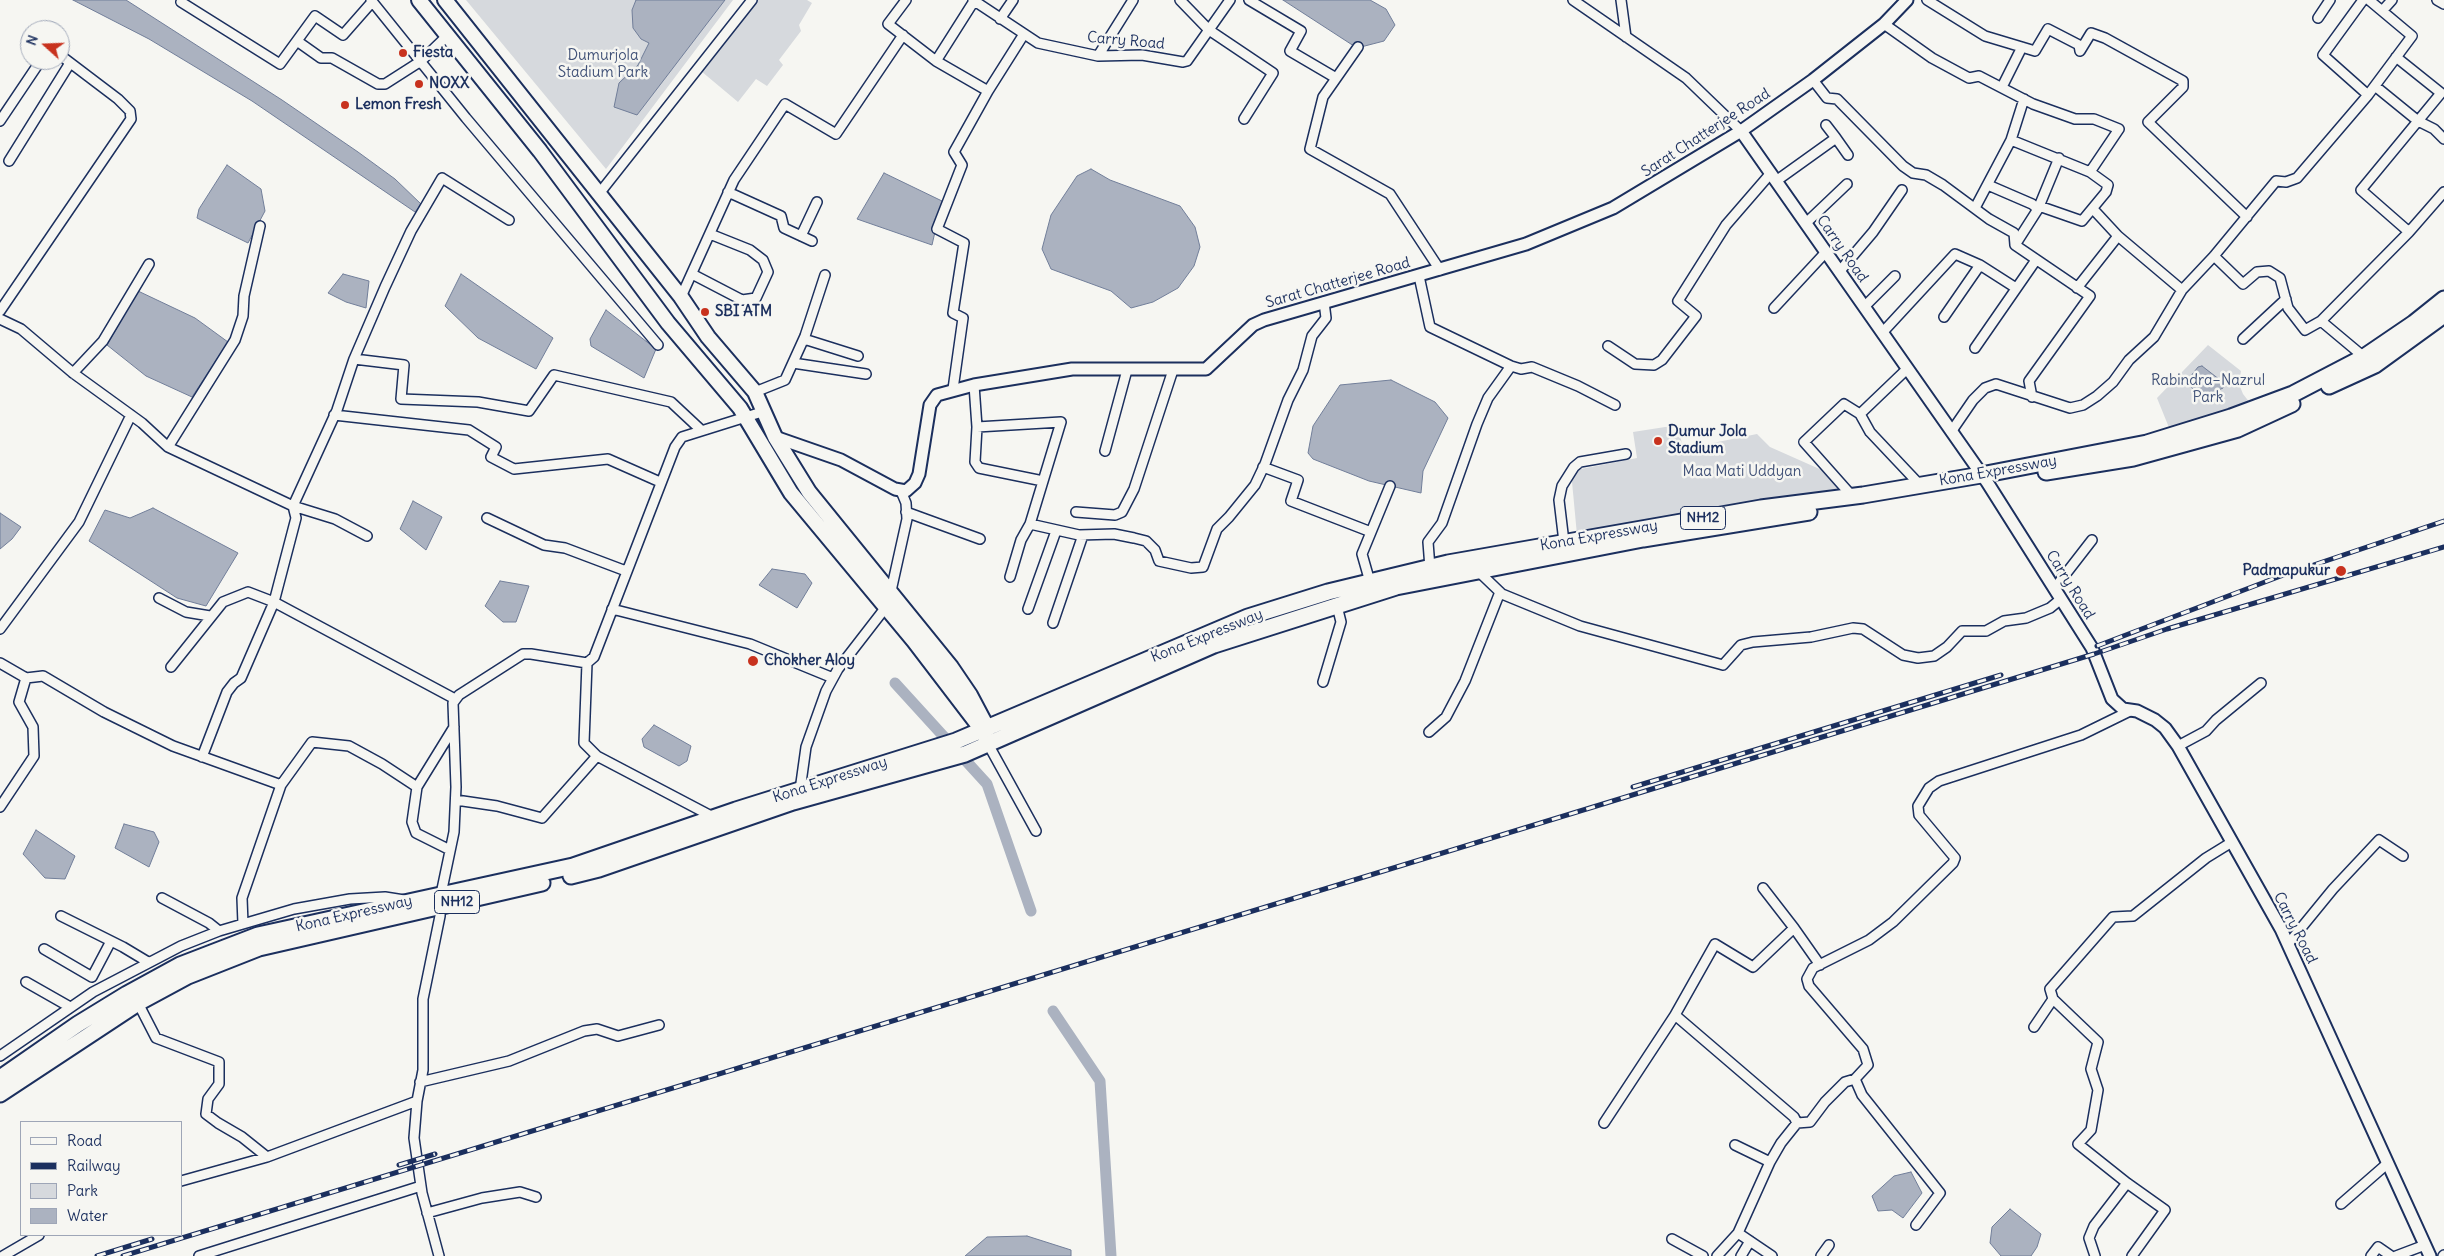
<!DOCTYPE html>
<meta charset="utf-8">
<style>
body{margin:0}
#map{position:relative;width:2444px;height:1256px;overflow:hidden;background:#f6f6f2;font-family:Delius,sans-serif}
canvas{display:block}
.legend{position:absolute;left:20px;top:1121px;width:162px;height:115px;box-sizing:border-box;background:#f6f6f2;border:1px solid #9ea6b7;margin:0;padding:6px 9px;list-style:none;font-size:15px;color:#1b2f5e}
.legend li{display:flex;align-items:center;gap:10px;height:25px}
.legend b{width:25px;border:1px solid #9ea6b7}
.north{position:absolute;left:20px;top:20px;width:50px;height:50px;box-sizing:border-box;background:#f6f6f2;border:1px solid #9ea6b7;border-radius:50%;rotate:290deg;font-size:14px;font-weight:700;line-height:20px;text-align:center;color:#1b2f5e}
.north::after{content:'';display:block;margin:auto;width:18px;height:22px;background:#c8321e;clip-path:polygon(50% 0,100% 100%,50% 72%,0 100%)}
</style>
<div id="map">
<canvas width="2444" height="1256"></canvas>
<ul class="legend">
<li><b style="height:6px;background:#f6f6f2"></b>Road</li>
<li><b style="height:6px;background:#1b2f5e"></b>Railway</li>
<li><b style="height:14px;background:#d6d9dd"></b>Park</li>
<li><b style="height:14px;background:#abb2c0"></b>Water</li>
</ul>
<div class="north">N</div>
</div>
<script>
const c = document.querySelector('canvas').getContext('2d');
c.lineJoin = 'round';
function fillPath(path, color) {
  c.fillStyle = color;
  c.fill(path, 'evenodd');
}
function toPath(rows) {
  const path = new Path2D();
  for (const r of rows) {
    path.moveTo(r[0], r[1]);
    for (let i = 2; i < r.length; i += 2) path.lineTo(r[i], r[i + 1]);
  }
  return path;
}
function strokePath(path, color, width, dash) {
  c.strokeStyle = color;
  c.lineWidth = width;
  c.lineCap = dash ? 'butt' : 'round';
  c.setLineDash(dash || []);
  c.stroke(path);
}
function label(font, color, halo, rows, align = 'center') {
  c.font = font + ' Delius,sans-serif';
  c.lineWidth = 5;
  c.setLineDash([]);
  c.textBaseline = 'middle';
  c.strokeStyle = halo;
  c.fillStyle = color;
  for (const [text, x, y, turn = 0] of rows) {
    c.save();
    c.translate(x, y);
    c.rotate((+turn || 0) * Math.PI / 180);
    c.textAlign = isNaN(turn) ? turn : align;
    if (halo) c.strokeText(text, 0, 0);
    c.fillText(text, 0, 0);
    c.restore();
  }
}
const green = toPath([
 [466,0,733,0,606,169],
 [755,0,807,0,812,3,799,25,801,31,779,60,783,65,767,86,756,79,738,102,701,71],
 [2208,345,2241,371,2239,384,2243,394,2254,408,2170,430,2157,398],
 [1678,425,1683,449,1757,434,1770,447,1833,475,1849,495,1669,515,1577,535,1571,471,1637,458,1633,432]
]);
const water = toPath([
 [73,0,126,0,282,100,358,152,395,179,421,204,415,212,252,101,149,39,73,0],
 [636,0,725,0,637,115,614,107,619,83,638,65,649,43,641,39,633,28,632,10,636,0],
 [1283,0,1370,0,1386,9,1395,25,1384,41,1357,48,1283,0],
 [227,165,261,189,265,211,248,243,197,218,199,209,227,165],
 [1091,169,1110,180,1180,206,1195,227,1200,247,1194,266,1178,288,1153,302,1131,308,1111,291,1051,269,1042,249,1051,215,1077,176,1091,169],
 [884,173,942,201,932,245,857,219,884,173],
 [343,274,369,281,366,308,346,302,328,293,343,274],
 [461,274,553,338,536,369,478,338,445,306,461,274],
 [138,291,195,318,228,342,192,397,146,376,107,345,138,291],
 [606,310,656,349,644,378,591,346,590,339,606,310],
 [2202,366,2224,383,2223,388,2200,399,2187,381,2198,367,2202,366],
 [1391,380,1435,402,1448,418,1423,471,1421,493,1369,481,1313,459,1308,453,1313,426,1340,385,1391,380],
 [413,501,442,517,426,550,400,529,413,501],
 [153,508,238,553,206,606,177,598,89,541,105,510,130,518,153,508],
 [0,513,21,527,12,539,0,549,0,513],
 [772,569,805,574,812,583,797,608,759,585,772,569],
 [500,581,529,586,516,622,503,622,485,606,500,581],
 [654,725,691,746,687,761,679,766,644,747,642,739,654,725],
 [124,824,154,832,159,842,149,867,115,848,124,824],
 [36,830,75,856,65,879,45,878,23,854,36,830],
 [1911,1172,1922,1193,1903,1218,1892,1210,1878,1211,1872,1196,1894,1176,1911,1172],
 [2010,1209,2041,1234,2037,1247,2031,1256,2001,1256,1990,1243,1992,1227,2010,1209],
 [1027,1236,1071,1250,1071,1256,965,1256,987,1237,1027,1236]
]);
const canal = toPath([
 [895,683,987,784,1031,911],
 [1053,1011,1100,1081,1111,1256]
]);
const street = toPath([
 [182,0,181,2,280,64,315,16,343,35,372,2],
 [371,0,466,118,658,345],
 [906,0,888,24,936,61,974,1],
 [973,0,1038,43,1098,56,1142,55,1183,62,1187,61,1230,0],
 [1180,0,1209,30,1273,73,1244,119],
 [1249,0,1301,31,1290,51,1336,78],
 [1573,0,1686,78,1741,131],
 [1621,0,1626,37],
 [1927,0,1985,36,2035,51,2048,29,2079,45,2080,51,2091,33,2105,38,2183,81,2183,87,2148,122,2247,217],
 [2363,0,2323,55,2368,95],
 [2437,0,2444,4],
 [2383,10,2392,0],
 [2318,18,2330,0],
 [1000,19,1013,0],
 [1884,24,1932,58,1969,78,1979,76,2033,104,2075,119,2094,119,2119,129,2090,172],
 [297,41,321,58,332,58,378,84,385,84,421,61,448,35],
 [1358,47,1323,97,1310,149,1390,194,1440,270],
 [1098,56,1133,0],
 [936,61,988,91,1024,34],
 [1813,80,1827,98,1837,99,1903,166,1913,173,1926,175,1943,185,1989,219,2014,233,2015,245],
 [2375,86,2418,121,2434,129,2444,139],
 [2002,87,2022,47],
 [2024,99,2011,140,2090,172,2108,185,2106,192,2082,221,2039,206],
 [0,121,41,60],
 [1836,138,1848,155],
 [9,161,70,63],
 [1776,181,1836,138,1826,125],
 [1988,185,2032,204,2038,209,2015,245,2090,296,2029,381,2032,397],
 [728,192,781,216,784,228,812,241],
 [598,195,752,0],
 [1975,208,2011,140],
 [2038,209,2059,158],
 [2093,209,2118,236,2182,290],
 [1806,223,1847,184],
 [2409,232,2444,192],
 [801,236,817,202],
 [2214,256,2243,284,2257,272,2269,271,2280,278,2288,308,2305,330,2321,321,2409,232,2361,190,2441,93,2396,57],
 [1839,272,1873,232,1902,190],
 [692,274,742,300,756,298,768,272,763,260,750,250,710,234],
 [1419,276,1430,327,1511,366,1521,369,1532,367,1578,386,1615,405],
 [2077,288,2118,236],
 [681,297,734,180,785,104,836,134,903,35],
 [1864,307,1895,276],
 [1774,308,1826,252],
 [0,311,131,119,130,111,118,99,60,55],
 [1944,317,1980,265,2016,288],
 [0,319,21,329,73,373,142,423,168,447,293,506,296,518,274,602,455,699],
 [2321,321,2364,357],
 [1882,333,1955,254,1980,265],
 [804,339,858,356],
 [2243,339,2286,299],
 [1608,346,1635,364,1654,365,1662,360,1696,316,1678,301,1726,225,1771,173],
 [1975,348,2036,260],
 [354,359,404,365,401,399,478,402,529,411,554,375,671,402,701,430],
 [793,363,866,374],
 [73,373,103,341,149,264],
 [974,385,977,427,1061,422,1030,524,1021,540,1010,577],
 [953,389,963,318,953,313,964,243,937,229,962,165,954,152,988,91],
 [755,392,785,380,805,336,825,275],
 [1860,414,1870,432,1920,485],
 [334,415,469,430,496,447,491,457,514,469,608,459,660,482],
 [977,427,975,462,979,468,1043,481],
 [1951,432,1973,400,1985,388,1996,384,2070,408,2083,405,2097,396,2113,382,2129,360,2154,337,2182,290,2214,256,2276,181,2286,182,2297,178,2368,95,2412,36,2369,0],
 [168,447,235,340,243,316,244,296,260,226],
 [1105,451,1127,370],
 [1263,467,1298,480,1291,501,1371,532],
 [1852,496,1804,442,1844,404,1860,414,1907,369],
 [906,512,980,539],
 [1076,512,1115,515,1122,512,1134,489,1173,370],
 [487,518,544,545,565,548,626,571],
 [1030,524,1079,535,1114,534,1134,538,1146,541,1155,550,1159,561,1191,568,1203,567,1217,529,1229,517,1255,485,1265,464,1288,400,1303,370,1312,336,1326,318,1324,302],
 [367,536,335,519,293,506,337,410,354,359,385,287,411,231,442,178,509,220],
 [1564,542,1559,500,1562,486,1574,467,1580,462,1626,454],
 [1430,568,1428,542,1442,523,1477,424,1488,398,1511,366],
 [1478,571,1502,594,1580,626,1723,665,1741,645,1753,642,1811,637,1853,628,1863,629,1903,655,1918,658,1934,656,1947,647,1962,631,1986,631,2004,621,2026,618,2050,608,2061,599],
 [1370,582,1362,554,1390,486],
 [2054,589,2092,540],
 [159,598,186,612,210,616],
 [612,609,750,644,833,678],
 [1028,609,1056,531],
 [1053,623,1083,535],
 [0,629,79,522,131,415],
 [0,663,26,678,43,676,104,712,173,746,281,785],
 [587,663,584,743,597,756,715,818],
 [171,667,223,602,248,592,274,602,241,678,234,683,227,692,202,757],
 [1323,682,1341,622,1337,606],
 [1429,732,1446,717,1465,681,1500,592],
 [988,744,1036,831],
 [2178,746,2206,731,2216,720,2261,683],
 [800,790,806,747,826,691,838,669,886,607,891,591,907,519,906,503,901,491],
 [456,800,497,806,542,818,597,756],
 [0,807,34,756,33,727,19,702,26,678],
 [450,850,416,833,412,822,417,787,454,727],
 [1763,888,1794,928],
 [162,898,209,923,219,931],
 [61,916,123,947,148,962],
 [243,924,242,898,281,785,312,742,349,746,382,764,417,787],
 [2288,944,2333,889,2379,840,2403,856],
 [44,949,92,977,111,941],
 [26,982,70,1007],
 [138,1003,156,1038,219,1062,219,1084,208,1099,206,1114,218,1123,242,1137,267,1157],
 [1675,1015,1715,944,1753,967,1794,928,1820,965],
 [2034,1027,2053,999],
 [0,1056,93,992,181,946,219,931,294,909,350,899,385,897,404,900],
 [420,1082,509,1061,584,1031,597,1029,618,1036,659,1025],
 [1604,1123,1675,1015,1794,1117,1797,1123],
 [1735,1145,1770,1162,1781,1143,1797,1123,1810,1122,1825,1102,1845,1082,1855,1079],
 [1770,1162,1738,1233,1772,1256],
 [181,1181,267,1157,417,1101],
 [2341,1204,2388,1163],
 [427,1213,482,1198,520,1192,536,1197],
 [1916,1225,1940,1193,1862,1095,1855,1079,1868,1065,1863,1049,1809,986,1807,979,1813,968,1869,940,1893,922,1953,863,1955,858,1919,815,1918,806,1929,788,1939,781,2081,735,2132,710],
 [1672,1239,1703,1256],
 [3,1256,39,1235],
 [199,1256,421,1186],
 [439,1256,422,1193,414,1138,417,1101,423,1070,423,999,440,916,441,894,454,832,456,787,453,703,459,695,523,654,531,654,587,663,594,657,675,447,682,437,765,411],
 [1717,1256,1738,1233],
 [1741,1256,1750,1241],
 [1821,1256,1829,1245],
 [2095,1256,2089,1238,2094,1226,2127,1183],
 [2132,1256,2165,1210,2127,1183,2078,1144,2091,1130,2098,1090,2091,1069,2098,1042,2053,999,2050,989,2113,917,2133,916,2206,858,2232,842],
 [2371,1256,2378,1247,2391,1256],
 [2396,1256,2425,1245],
 [2443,1256,2444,1255]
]);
const secondary = toPath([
 [1741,131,1987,482,2092,648,2112,699,2123,709,2137,711,2155,720,2165,728,2178,746,2281,929,2430,1256],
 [775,437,841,460,895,489,906,491,915,483,919,474,930,405,937,395,974,385,1072,369,1206,369,1253,325,1264,320,1526,244,1613,208,1741,131,1813,80,1884,24,1907,0]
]);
const primary = toPath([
 [419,0,540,151,668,323,740,408,791,493,914,641,982,730,986,739],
 [445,0,681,297,708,337,755,392,775,437,809,492,951,667,970,695,988,729]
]);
const highway = toPath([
 [2329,386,2375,365,2444,315],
 [2046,472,2133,458,2238,429,2292,404],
 [571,876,599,869,793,802,965,754,1214,645,1396,587,1643,539,1809,512],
 [0,1078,78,1024,127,994,180,965,258,935,573,866,736,810,956,741,1248,617,1328,592,1448,563,1761,508,1863,495,1981,475,2147,443,2231,417,2293,394,2364,357,2414,323,2444,299],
 [0,1094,138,1003,188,976,259,948,542,883]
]);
const rail = toPath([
 [2097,646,2278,577,2444,521],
 [1633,787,2001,675],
 [399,1165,435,1154],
 [97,1256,152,1239],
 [123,1256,2094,654,2167,629,2444,547]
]);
const markers = [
 [403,53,5,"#c8321e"],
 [419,84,5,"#c8321e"],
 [345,105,5,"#c8321e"],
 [705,312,5,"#c8321e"],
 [1658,441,5,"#c8321e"],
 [2341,571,6,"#c8321e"],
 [753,661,6,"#c8321e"]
];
const shields = [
 [1703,518,45],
 [457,902,45]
];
const shieldNames = [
 ["NH12",1703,518],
 ["NH12",457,902]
];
const streetNames = [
 ["Carry Road",1126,41,5],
 ["Sarat Chatterjee Road",1706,133,-33],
 ["Carry Road",1842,249,55],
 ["Sarat Chatterjee Road",1338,283,-16],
 ["Kona Expressway",1998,471,-10],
 ["Kona Expressway",1599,536,-10],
 ["Carry Road",2070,585,58],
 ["Kona Expressway",1207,636,-22],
 ["Kona Expressway",830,780,-18],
 ["Kona Expressway",354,914,-13],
 ["Carry Road",2295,928,63]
];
const poiNames = [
 ["Fiesta",413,53],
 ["NOXX",429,84],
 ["Lemon Fresh",355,105],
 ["SBI ATM",715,312],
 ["Dumur Jola",1668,432],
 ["Stadium",1668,449],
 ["Padmapukur",2330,571,"right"],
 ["Chokher Aloy",764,661]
];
const parkNames = [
 ["Dumurjola",603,56],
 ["Stadium Park",603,73],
 ["Rabindra–Nazrul",2208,381],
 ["Park",2208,398],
 ["Maa Mati Uddyan",1742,472]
];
fillPath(green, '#d6d9dd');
fillPath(water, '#abb2c0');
strokePath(water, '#717e99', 1);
strokePath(canal, '#abb2c0', 11);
strokePath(street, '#1b2f5e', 12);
strokePath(secondary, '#1b2f5e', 15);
strokePath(primary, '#1b2f5e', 18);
strokePath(highway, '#1b2f5e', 19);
strokePath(street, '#f6f6f2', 9);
strokePath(secondary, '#f6f6f2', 11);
strokePath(primary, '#f6f6f2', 14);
strokePath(highway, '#f6f6f2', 15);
strokePath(rail, '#1b2f5e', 5);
strokePath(rail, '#f6f6f2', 3, [9]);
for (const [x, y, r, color] of markers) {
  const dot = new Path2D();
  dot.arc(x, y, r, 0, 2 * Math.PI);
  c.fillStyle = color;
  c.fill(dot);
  strokePath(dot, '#f6f6f2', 2);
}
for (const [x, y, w] of shields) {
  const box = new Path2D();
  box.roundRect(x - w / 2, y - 11.5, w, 23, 4);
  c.fillStyle = '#f6f6f2';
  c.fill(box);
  strokePath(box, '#1b2f5e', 1);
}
label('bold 14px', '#1b2f5e', null, shieldNames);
label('15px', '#1b2f5e', '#f6f6f2', streetNames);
label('bold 15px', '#1b2f5e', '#f6f6f2', poiNames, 'left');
label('15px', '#405177', '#f6f6f2', parkNames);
</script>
